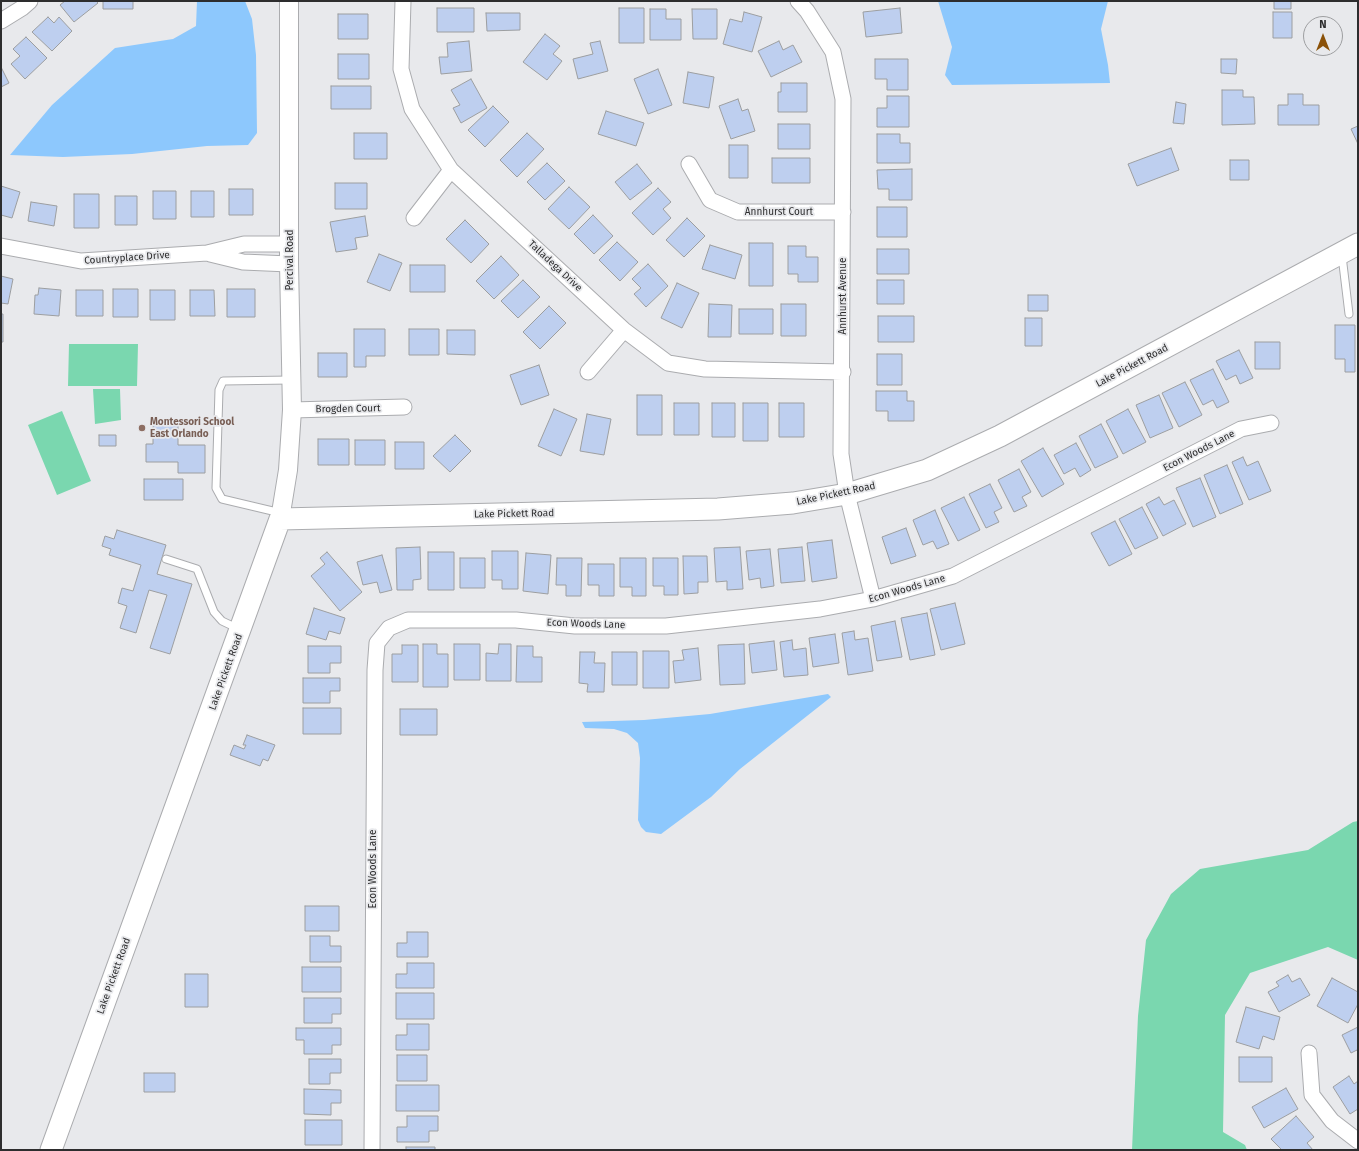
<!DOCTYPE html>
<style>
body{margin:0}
#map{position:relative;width:1359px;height:1151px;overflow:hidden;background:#e8e9ec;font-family:"Fira Sans",sans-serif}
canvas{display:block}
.frame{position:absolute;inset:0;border:2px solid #2d2d2e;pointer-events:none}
.north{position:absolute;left:1303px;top:16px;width:40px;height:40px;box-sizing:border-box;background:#e8e9ec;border:1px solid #9d9ea0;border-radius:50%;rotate:0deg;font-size:11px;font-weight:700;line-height:16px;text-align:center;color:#2d2d2e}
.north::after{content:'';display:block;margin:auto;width:14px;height:18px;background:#8b5209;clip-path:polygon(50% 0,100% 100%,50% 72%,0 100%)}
</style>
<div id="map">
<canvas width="1359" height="1151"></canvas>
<div class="frame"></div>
<div class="north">N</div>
</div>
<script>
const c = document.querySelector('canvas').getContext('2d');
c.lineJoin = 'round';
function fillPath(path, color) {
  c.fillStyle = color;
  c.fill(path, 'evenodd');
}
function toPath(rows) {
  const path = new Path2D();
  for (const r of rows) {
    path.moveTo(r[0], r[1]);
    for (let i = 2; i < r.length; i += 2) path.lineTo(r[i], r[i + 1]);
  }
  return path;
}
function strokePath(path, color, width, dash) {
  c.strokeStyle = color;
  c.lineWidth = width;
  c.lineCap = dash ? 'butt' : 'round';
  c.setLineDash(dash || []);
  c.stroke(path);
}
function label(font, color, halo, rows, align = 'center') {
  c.font = font + ' "Fira Sans",sans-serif';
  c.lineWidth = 3.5;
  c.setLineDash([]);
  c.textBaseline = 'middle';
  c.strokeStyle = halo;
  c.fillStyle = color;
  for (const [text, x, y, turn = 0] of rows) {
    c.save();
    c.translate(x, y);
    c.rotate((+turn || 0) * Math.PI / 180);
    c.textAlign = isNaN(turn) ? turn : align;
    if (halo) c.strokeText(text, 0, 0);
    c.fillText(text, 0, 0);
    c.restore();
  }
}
const green = toPath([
 [69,344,138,344,137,386,68,386],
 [93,389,120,389,121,420,95,424],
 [62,411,91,481,57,495,28,425],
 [1358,821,1358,960,1328,947,1250,973,1225,1015,1223,1132,1245,1145,1247,1150,1132,1150,1138,1016,1146,940,1171,894,1200,869,1308,850,1353,822]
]);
const water = toPath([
 [197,1,245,1,252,19,256,55,257,133,248,145,207,146,132,154,63,157,10,155,52,105,115,48,173,39,196,26],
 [938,1,1108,1,1101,29,1108,65,1110,83,952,85,945,75,952,47],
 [828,694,831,697,740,769,711,797,661,834,646,832,641,827,638,820,640,758,638,743,627,733,614,729,585,728,582,722,644,720,710,714]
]);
const building = toPath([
 [65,1,96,1,98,3,74,22,60,5,65,1],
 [103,1,133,1,133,9,103,9,103,1],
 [1274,1,1291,1,1291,9,1274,9,1274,1],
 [437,8,474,8,474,32,437,32,437,8],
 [619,8,644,8,644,43,619,43,619,8],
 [900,8,902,33,866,37,863,12,900,8],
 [650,9,666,9,666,19,681,19,681,40,650,40,650,9],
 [692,9,717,9,717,39,693,39,692,9],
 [744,12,762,17,752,52,723,44,730,19,742,22,744,12],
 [1273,12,1292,12,1292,38,1273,38,1273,12],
 [486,13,520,13,520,30,487,31,486,13],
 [338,14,368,14,368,39,338,39,338,14],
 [48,17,54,23,59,17,72,31,52,51,32,32,48,17],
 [545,34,560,46,553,54,562,61,547,80,523,62,545,34],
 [26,37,47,58,25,79,11,64,20,56,13,49,26,37],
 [469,41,472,71,441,74,439,57,448,57,447,43,469,41],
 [600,41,608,71,578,79,573,59,593,54,590,43,600,41],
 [779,41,783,50,793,45,802,62,771,77,758,51,779,41],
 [338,54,369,54,369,79,338,79,338,54],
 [875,59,908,59,908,90,887,90,887,79,875,79,875,59],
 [1221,59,1237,59,1236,74,1221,73,1221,59],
 [1,67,9,83,1,87,1,67],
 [658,69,672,105,648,114,634,79,658,69],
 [688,72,714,77,709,108,683,103,688,72],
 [471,79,487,108,461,123,453,108,460,105,451,90,471,79],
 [781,83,807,83,807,112,778,112,778,92,781,92,781,83],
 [331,86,371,86,371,109,331,109,331,86],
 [1222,90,1243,90,1243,97,1254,97,1255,124,1222,125,1222,90],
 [1288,94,1303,94,1303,105,1319,105,1319,125,1278,125,1278,105,1288,105,1288,94],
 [887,96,909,96,909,127,877,127,877,108,887,108,887,96],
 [738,99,742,111,748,109,755,131,731,139,719,106,738,99],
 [1176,102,1186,104,1184,124,1173,123,1176,102],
 [493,106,509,122,485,147,468,130,493,106],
 [606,111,644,123,636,146,598,134,606,111],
 [778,124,810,124,810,149,778,149,778,124],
 [1358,126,1358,144,1351,129,1358,126],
 [354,133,387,133,387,159,354,159,354,133],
 [527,133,544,149,517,177,500,160,527,133],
 [877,134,900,134,900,143,910,143,910,163,877,163,877,134],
 [729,145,748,145,748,178,729,178,729,145],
 [1171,148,1179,170,1137,186,1128,164,1171,148],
 [772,158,810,158,810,183,772,183,772,158],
 [1230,160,1249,160,1249,180,1230,180,1230,160],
 [547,163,565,181,545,200,527,182,547,163],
 [637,164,652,183,630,200,615,182,637,164],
 [912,169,912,200,889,200,889,189,878,189,877,170,912,169],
 [335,183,367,183,367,209,335,209,335,183],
 [1,186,20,192,12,218,1,215,1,186],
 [569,187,590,207,569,229,548,209,569,187],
 [658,188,671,202,663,209,671,218,653,235,632,213,658,188],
 [229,189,253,189,253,215,229,215,229,189],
 [153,191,176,191,176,219,153,219,153,191],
 [191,191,214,191,214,217,191,217,191,191],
 [74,194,99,194,99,228,74,228,74,194],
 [115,196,137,196,137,225,115,225,115,196],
 [31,202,57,206,54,226,28,221,31,202],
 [877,207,907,207,907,237,877,237,877,207],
 [593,215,613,236,594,254,574,234,593,215],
 [365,216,368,236,355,238,357,249,336,252,330,222,365,216],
 [687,218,705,236,684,257,666,240,687,218],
 [465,220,489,244,471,263,446,239,465,220],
 [617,242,638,262,620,281,599,260,617,242],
 [749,243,773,243,773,286,749,286,749,243],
 [710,245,742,255,735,279,702,269,710,245],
 [788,246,806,246,806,257,818,257,818,282,798,282,798,274,788,274,788,246],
 [877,249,909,249,909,274,877,274,877,249],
 [379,254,402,263,390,291,367,282,379,254],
 [501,256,519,275,494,299,476,281,501,256],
 [648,264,668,286,646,307,634,294,641,288,632,279,648,264],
 [410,265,445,265,445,292,410,292,410,265],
 [1,276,13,279,8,304,1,303,1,276],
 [523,280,540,297,518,318,501,301,523,280],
 [877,280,904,280,904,304,877,304,877,280],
 [677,283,699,293,682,328,661,318,677,283],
 [39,288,61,290,59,316,34,314,35,295,38,295,39,288],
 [113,289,138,289,138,317,113,317,113,289],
 [227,289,255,289,255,317,227,317,227,289],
 [76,290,103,290,103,316,76,316,76,290],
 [150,290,175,290,175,320,150,320,150,290],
 [190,290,214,290,215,316,190,316,190,290],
 [1028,295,1048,295,1048,311,1028,311,1028,295],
 [709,304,732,305,731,337,708,337,709,304],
 [781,304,806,304,806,336,781,336,781,304],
 [549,306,566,323,540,349,523,332,549,306],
 [739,309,773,309,773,334,739,334,739,309],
 [1,314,3,314,3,342,1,342,1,314],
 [878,316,914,316,914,342,878,342,878,316],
 [1025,318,1042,318,1042,346,1025,346,1025,318],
 [1335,325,1355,325,1355,372,1345,372,1345,359,1335,359,1335,325],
 [354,329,385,329,385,356,366,356,366,367,354,367,354,329],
 [409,329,439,329,439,355,409,355,409,329],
 [447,330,475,330,475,355,447,354,447,330],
 [1255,342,1280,342,1280,369,1255,369,1255,342],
 [1239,350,1253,378,1240,384,1236,375,1226,380,1216,361,1239,350],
 [318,353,347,353,347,377,318,377,318,353],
 [877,354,902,354,902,385,877,385,877,354],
 [539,365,549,395,521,405,510,375,539,365],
 [1213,369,1229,402,1217,408,1213,400,1203,405,1190,380,1213,369],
 [1185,382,1202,415,1179,427,1162,393,1185,382],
 [876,391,907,391,907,401,914,401,914,421,888,421,888,411,876,411,876,391],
 [637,395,662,395,662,435,637,435,637,395],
 [1159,395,1173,428,1150,438,1136,405,1159,395],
 [674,403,699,403,699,435,674,435,674,403],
 [712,403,735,403,735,437,712,437,712,403],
 [743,403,768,403,768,441,743,441,743,403],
 [779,403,804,403,804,437,779,437,779,403],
 [554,409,577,419,561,456,538,446,554,409],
 [1128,409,1146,442,1123,454,1106,421,1128,409],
 [587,414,611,419,604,455,580,451,587,414],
 [153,420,178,420,178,445,205,445,205,473,178,473,178,462,146,462,146,444,153,444,153,420],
 [1101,424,1118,457,1095,468,1079,436,1101,424],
 [99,435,116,435,116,446,99,446,99,435],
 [455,435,471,451,450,472,433,456,455,435],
 [318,439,349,439,349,465,318,465,318,439],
 [355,440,385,440,385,465,355,465,355,440],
 [395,442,424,442,424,469,395,469,395,442],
 [1076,443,1091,470,1080,477,1075,468,1064,474,1054,455,1076,443],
 [1043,448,1064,484,1042,497,1021,461,1043,448],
 [1243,457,1247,466,1258,461,1271,491,1249,500,1232,462,1243,457],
 [1227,465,1243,504,1220,514,1204,475,1227,465],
 [1019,469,1031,492,1022,497,1027,506,1014,512,998,480,1019,469],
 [1200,478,1216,517,1193,527,1176,488,1200,478],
 [144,479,183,479,183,500,144,500,144,479],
 [990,484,1002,508,994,512,999,522,986,528,969,494,990,484],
 [964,497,980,530,958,541,941,508,964,497],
 [1159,497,1164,505,1174,500,1186,524,1163,536,1146,504,1159,497],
 [1142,507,1158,538,1135,549,1119,519,1142,507],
 [935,510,949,544,937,549,933,541,923,545,913,520,935,510],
 [1115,521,1132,554,1109,566,1091,533,1115,521],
 [906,528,916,556,891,564,882,537,906,528],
 [117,530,166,545,157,574,192,584,170,654,150,648,167,595,149,590,136,633,120,628,127,606,118,603,122,588,133,591,141,565,109,555,111,549,102,546,105,536,114,539,117,530],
 [832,540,837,578,812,582,807,543,832,540],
 [420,547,421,579,413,580,413,590,397,590,396,548,420,547],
 [740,547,743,589,727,590,727,581,716,582,714,548,740,547],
 [802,547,805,581,781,583,778,549,802,547],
 [770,549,774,586,761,588,760,578,749,580,746,551,770,549],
 [492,551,518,551,518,589,502,589,502,580,492,580,492,551],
 [327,552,362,592,340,611,311,576,325,564,320,558,327,552],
 [428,552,454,552,454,590,428,590,428,552],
 [526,553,551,555,548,594,523,591,526,553],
 [382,555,392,590,380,593,377,582,363,585,357,562,382,555],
 [683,556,707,556,708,582,698,582,698,593,684,594,683,556],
 [460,558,485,558,485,588,460,588,460,558],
 [557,558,582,558,581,596,566,596,566,585,556,585,557,558],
 [620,558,646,558,646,596,632,596,632,587,620,587,620,558],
 [653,558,678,558,678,595,664,595,664,586,653,586,653,558],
 [588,564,614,564,614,596,599,596,599,585,588,585,588,564],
 [955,603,965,644,941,650,930,609,955,603],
 [314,608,345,618,340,634,329,631,326,640,306,634,314,608],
 [927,613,935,655,910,660,901,618,927,613],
 [895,621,902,657,877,661,871,626,895,621],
 [854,631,855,640,868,638,873,671,848,675,842,633,854,631],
 [835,634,839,663,813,667,809,638,835,634],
 [792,640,793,650,806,648,808,675,784,677,780,642,792,640],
 [774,641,777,670,752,673,749,644,774,641],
 [423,644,437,644,437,654,448,654,448,687,423,687,423,644],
 [454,644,480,644,480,680,454,680,454,644],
 [499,644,511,644,511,681,486,681,486,653,498,654,499,644],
 [744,644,745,684,720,685,718,645,744,644],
 [402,645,418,645,418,682,392,682,392,654,402,654,402,645],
 [308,646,341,646,341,663,330,663,330,673,308,673,308,646],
 [517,646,533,646,533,657,542,657,542,682,516,682,517,646],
 [698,648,701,680,675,683,673,661,684,660,682,650,698,648],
 [643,651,669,651,669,688,643,688,643,651],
 [580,652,595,652,594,663,605,663,604,692,587,692,588,684,579,683,580,652],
 [612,652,637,652,637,685,612,685,612,652],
 [303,678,340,678,340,691,330,691,330,703,303,703,303,678],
 [303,708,341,708,341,734,303,734,303,708],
 [400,709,437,709,437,735,400,735,400,709],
 [247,735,275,745,268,761,263,759,260,766,230,755,234,745,244,749,246,745,243,745,247,735],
 [305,906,339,906,339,931,305,931,305,906],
 [407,932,428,932,428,957,397,957,397,943,407,943,407,932],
 [310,936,330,936,330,946,341,946,341,962,310,962,310,936],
 [407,963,434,963,434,988,396,988,396,974,407,974,407,963],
 [302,967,341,967,341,992,302,992,302,967],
 [185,974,208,974,208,1007,185,1007,185,974],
 [1288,975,1292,982,1300,978,1310,995,1279,1012,1268,992,1279,986,1276,982,1288,975],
 [1332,978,1358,992,1358,1004,1348,1023,1317,1006,1332,978],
 [396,993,434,993,434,1019,396,1019,396,993],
 [304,998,341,998,341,1014,332,1014,332,1023,304,1023,304,998],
 [1246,1007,1280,1017,1274,1040,1263,1036,1259,1049,1236,1042,1246,1007],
 [407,1024,429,1024,429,1050,396,1050,396,1035,407,1035,407,1024],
 [1358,1027,1358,1053,1357,1050,1351,1053,1342,1035,1358,1027],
 [296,1028,341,1028,341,1045,332,1045,332,1054,304,1054,304,1040,296,1040,296,1028],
 [397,1055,427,1055,427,1081,397,1081,397,1055],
 [1239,1057,1272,1057,1272,1082,1239,1082,1239,1057],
 [309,1059,341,1059,341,1073,330,1073,330,1084,309,1084,309,1059],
 [144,1073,175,1073,175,1092,144,1092,144,1073],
 [1349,1076,1354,1084,1358,1081,1358,1109,1350,1114,1333,1087,1349,1076],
 [396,1085,439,1085,439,1111,396,1111,396,1085],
 [1286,1088,1298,1109,1264,1128,1252,1107,1286,1088],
 [304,1089,341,1090,341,1103,331,1103,331,1115,304,1114,304,1089],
 [407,1116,438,1116,438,1131,429,1131,429,1142,397,1142,397,1127,407,1127,407,1116],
 [1296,1116,1314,1137,1307,1143,1313,1150,1282,1150,1271,1139,1296,1116],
 [305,1120,342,1120,342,1145,305,1145,305,1120],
 [406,1147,435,1147,435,1150,406,1150,406,1147]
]);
const service = toPath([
 [1342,256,1349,314],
 [281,513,222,499,216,488,219,390,223,381,291,380],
 [166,559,197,569,214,612,222,621,239,629]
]);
const minor = toPath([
 [403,1,401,69,412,109,451,170,624,330,668,363,705,369,843,372],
 [798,1,807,11,833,52,843,99,841,454,847,494,873,599],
 [1,21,22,8,30,1],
 [689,164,710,200,738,212,843,212],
 [414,218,451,170],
 [1,246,81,261,207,253,244,244,289,244],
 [210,254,243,262,289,264],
 [588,372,624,330],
 [292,410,404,407],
 [1309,1053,1312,1095,1332,1121,1358,1141],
 [372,1150,375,670,377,643,389,628,408,620,516,620,575,626,666,626,820,609,873,599,953,576,1241,429,1271,423]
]);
const tertiary = toPath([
 [280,519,288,470,292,410,289,264,289,1]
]);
const secondary = toPath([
 [51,1150,280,519,718,509,793,503,847,494,927,470,1000,436,1358,244]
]);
const markers = [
 [142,428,4,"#8d6e63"]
];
const streetNames = [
 ["Annhurst Court",779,212],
 ["Countryplace Drive",127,258,-4],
 ["Percival Road",290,260,-90],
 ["Talladega Drive",555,266,43],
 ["Annhurst Avenue",843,296,-90],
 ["Lake Pickett Road",1132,366,-28],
 ["Brogden Court",348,409,-1],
 ["Econ Woods Lane",1199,451,-27],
 ["Lake Pickett Road",836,494,-12],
 ["Lake Pickett Road",514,514,-1],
 ["Econ Woods Lane",907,589,-16],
 ["Econ Woods Lane",586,624,2],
 ["Lake Pickett Road",226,672,-70],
 ["Econ Woods Lane",373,869,-90],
 ["Lake Pickett Road",114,976,-70]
];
const educationNames = [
 ["Montessori School",150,422],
 ["East Orlando",150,434]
];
fillPath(green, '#7ad7af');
fillPath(water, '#8dc8fd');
fillPath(building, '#becfef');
strokePath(building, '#9c9ea0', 1);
strokePath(service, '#abacaf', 9);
strokePath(minor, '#abacaf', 17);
strokePath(tertiary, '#abacaf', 20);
strokePath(secondary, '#abacaf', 23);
strokePath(service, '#fff', 7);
strokePath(minor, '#fff', 15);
strokePath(tertiary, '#fff', 18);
strokePath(secondary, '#fff', 21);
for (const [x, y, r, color] of markers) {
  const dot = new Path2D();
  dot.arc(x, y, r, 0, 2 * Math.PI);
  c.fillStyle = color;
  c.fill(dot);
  strokePath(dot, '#e8e9ec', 1.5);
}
label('10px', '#2d2d2e', '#e8e9ec', streetNames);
label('bold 10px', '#785e54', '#e8e9ec', educationNames, 'left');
</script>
